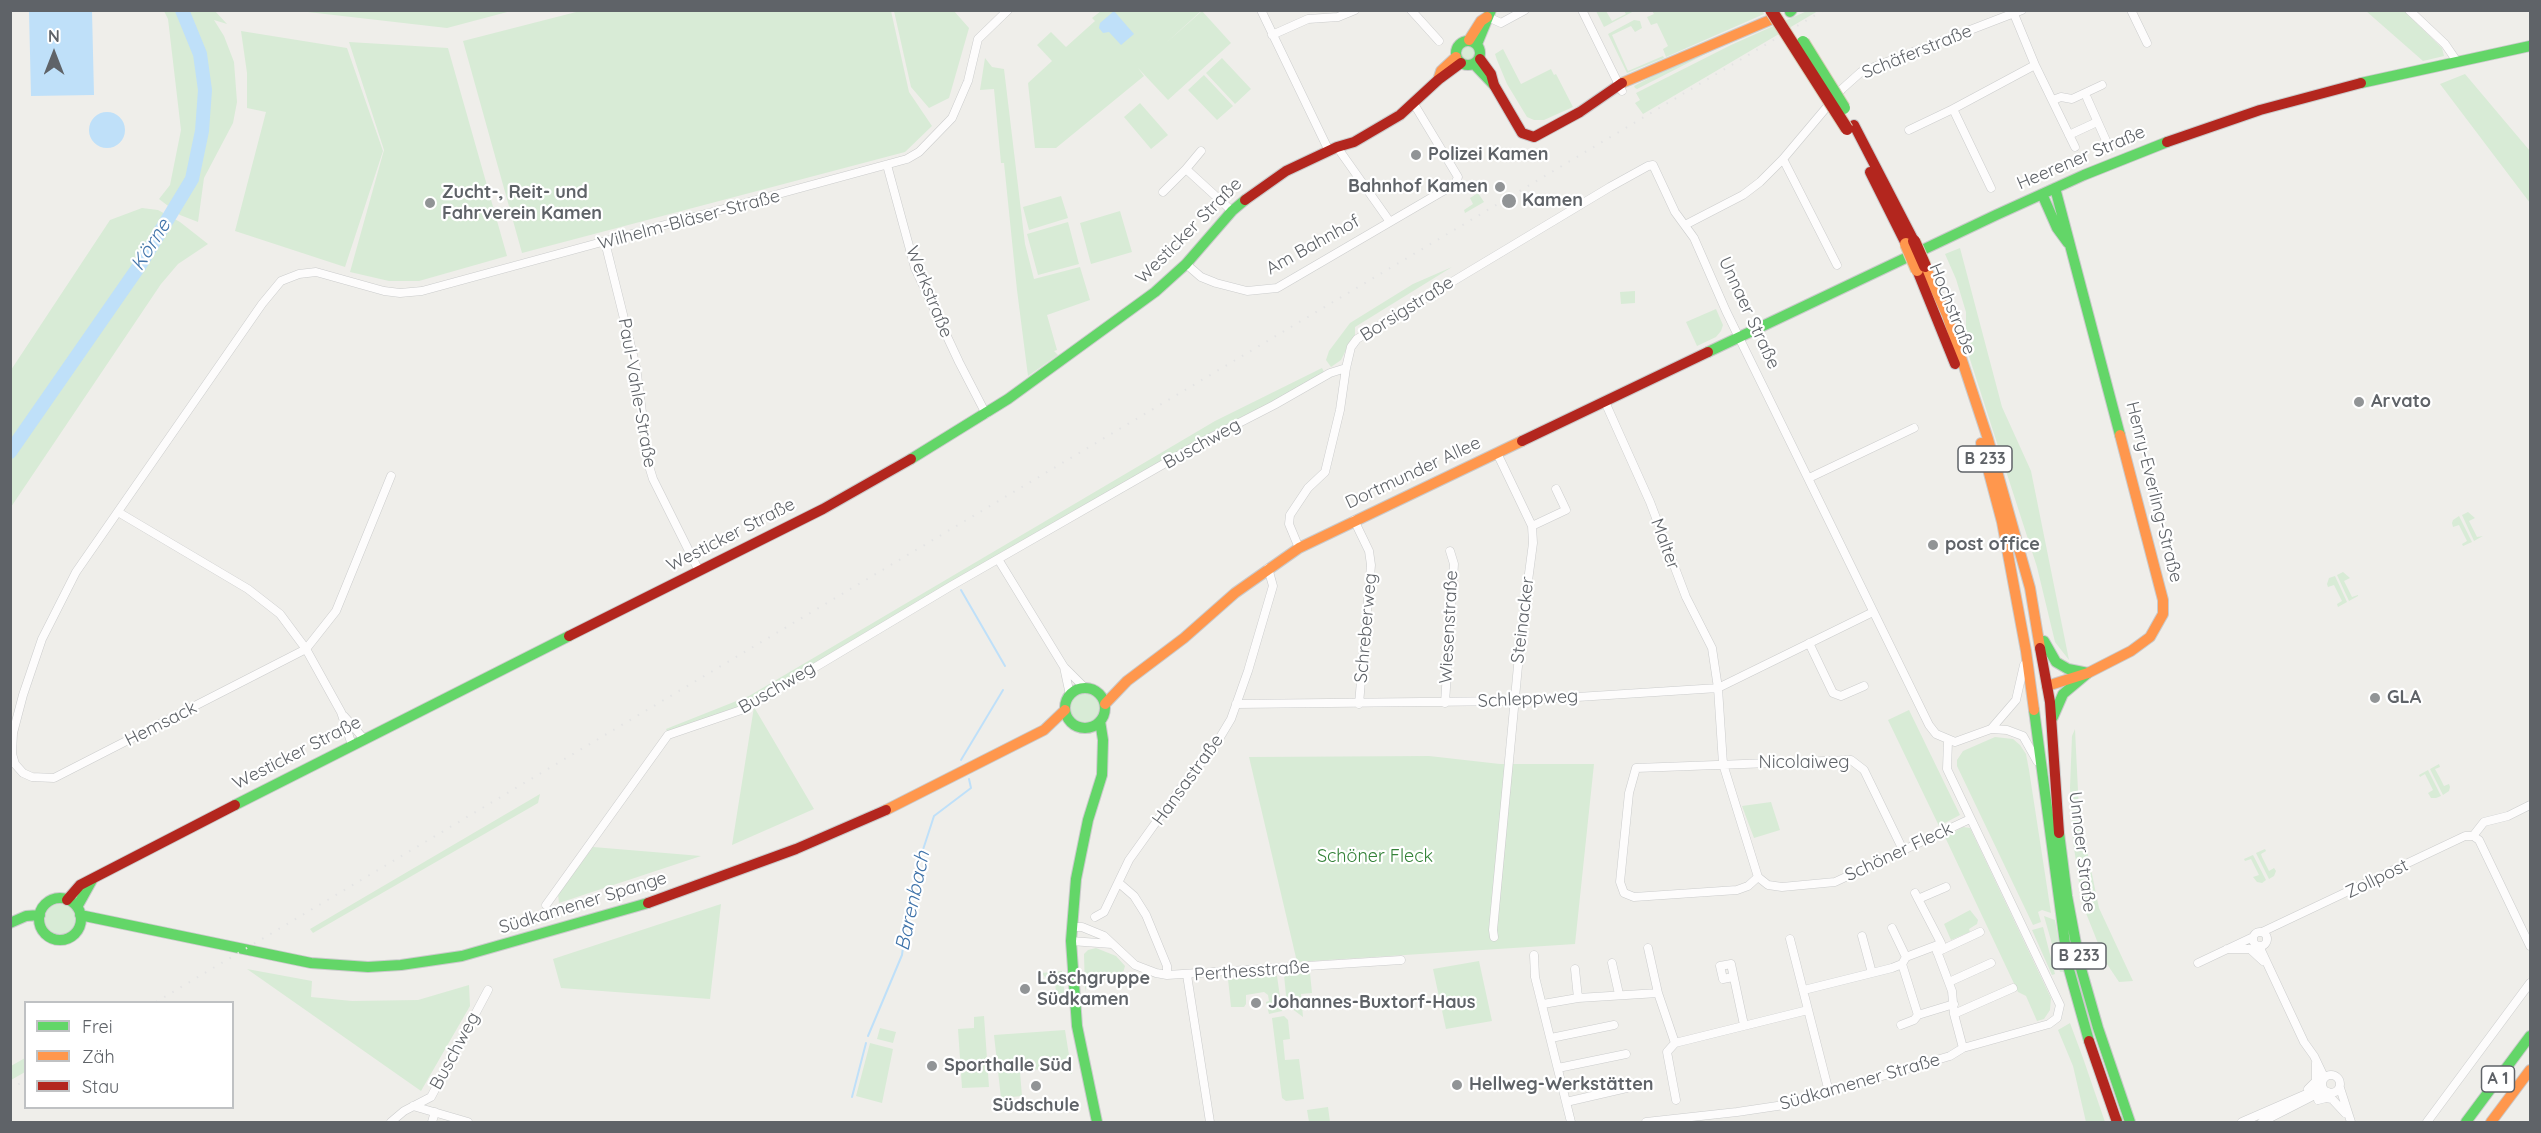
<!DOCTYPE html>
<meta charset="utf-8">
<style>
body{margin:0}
#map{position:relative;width:2541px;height:1133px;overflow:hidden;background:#efeeea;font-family:Quicksand,sans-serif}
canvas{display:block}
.frame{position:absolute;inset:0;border:12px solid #5f6368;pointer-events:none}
.legend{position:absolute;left:24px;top:1001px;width:210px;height:108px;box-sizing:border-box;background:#fff;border:2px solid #bfc1c3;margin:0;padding:8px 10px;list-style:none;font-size:18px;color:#5f6368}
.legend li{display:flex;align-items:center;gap:12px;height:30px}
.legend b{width:30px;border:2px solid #bfc1c3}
.north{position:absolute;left:24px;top:24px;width:60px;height:60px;-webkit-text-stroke:4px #fff;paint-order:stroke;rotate:0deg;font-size:16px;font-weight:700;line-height:24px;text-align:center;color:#5f6368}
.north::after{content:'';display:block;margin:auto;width:21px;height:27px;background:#5f6368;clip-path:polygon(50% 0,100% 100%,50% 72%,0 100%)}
</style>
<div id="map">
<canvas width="2541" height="1133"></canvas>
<div class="frame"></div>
<ul class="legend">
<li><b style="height:8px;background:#63d668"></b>Frei</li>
<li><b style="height:8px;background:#ff974d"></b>Zäh</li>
<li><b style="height:8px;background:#b3261e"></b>Stau</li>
</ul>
<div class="north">N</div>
</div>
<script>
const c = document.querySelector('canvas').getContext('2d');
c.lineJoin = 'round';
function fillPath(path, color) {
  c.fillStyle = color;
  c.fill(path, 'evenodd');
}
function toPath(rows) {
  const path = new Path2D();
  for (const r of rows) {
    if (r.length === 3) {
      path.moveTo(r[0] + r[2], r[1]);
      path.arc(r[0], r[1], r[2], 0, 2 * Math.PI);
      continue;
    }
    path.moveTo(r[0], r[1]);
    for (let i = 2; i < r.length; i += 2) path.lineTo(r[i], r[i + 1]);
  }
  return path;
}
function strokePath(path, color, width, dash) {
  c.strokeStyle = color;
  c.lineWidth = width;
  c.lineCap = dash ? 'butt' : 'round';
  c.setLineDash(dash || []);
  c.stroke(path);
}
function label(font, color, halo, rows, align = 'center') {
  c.font = font + ' Quicksand,sans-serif';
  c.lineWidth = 4.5;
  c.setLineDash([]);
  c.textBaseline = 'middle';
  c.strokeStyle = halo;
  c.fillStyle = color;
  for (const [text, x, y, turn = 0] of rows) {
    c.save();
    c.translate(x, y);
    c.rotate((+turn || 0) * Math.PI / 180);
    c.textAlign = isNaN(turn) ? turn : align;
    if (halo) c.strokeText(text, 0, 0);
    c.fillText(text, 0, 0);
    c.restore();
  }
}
const green = toPath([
 [164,11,215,11,227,24,214,20,224,36,234,62,237,102,233,123,204,178,198,222,180,215,159,199,170,185,181,130,168,19],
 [299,11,511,11,447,28],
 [580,11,891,11,909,92,932,126,905,152,522,253,463,41],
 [894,11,954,11,969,28,949,98,929,108,911,87],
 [1101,11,1201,11,1166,43,1202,11,1231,43,1168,100,1138,68,1144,76,1056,148,1035,148,1028,83,1052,61,1037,45,1051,32,1066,47,1095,21,1092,18],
 [1596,11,1606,11,1612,21,1626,14,1624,11,1634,11,1604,27],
 [1652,11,1762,10,1764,14,1666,57,1663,49,1668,46,1657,23,1651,25,1647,17,1654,14],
 [1807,11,1818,11,1643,114,1635,103,1640,100,1636,93,1731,45],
 [2366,11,2404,11,2442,48,2444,56,2423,61],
 [1634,20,1640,21,1642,28,1635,32,1631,26,1612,35,1628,71,1663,56,1664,58,1627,73,1608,34],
 [241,31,347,48,383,151,345,267,235,231,266,112,247,108,247,73],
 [1731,41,1637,89,1635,88,1634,86,1686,59],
 [349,42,448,48,507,256,419,281,389,281,350,272,384,150],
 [1468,53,7],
 [1503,49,1521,84,1551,69,1554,75,1556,74,1573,107,1544,120,1534,120,1527,117,1507,84,1497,60,1495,54],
 [985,58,992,67,1004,69,1025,244,1034,279,1080,267,1090,300,1047,315,1057,350,1054,351,1058,355,1028,376,1017,290,1004,163,1001,163,994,89,980,90],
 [1222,58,1251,89,1235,104,1206,73],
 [2465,74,2530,151,2530,203,2440,84],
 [1204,75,1233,106,1217,120,1188,90],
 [1140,103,1168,135,1151,149,1124,117],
 [1478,193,1484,202,1465,213,1464,210,1473,204,1470,198],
 [1061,196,1068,218,1029,230,1023,207],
 [142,208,158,210,180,222,208,244,178,264,161,284,11,507,11,370,110,220],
 [1120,211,1132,252,1091,264,1080,223],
 [1068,222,1079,264,1038,275,1027,234],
 [1960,248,2002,407,2031,471,2069,660,2055,642,2037,567,1966,347,1966,312,1956,279,1945,254],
 [1452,267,1355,327,1355,336,1351,340,1341,360,1331,367,1326,360,1329,351,1350,323,1413,284],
 [1635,291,1635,303,1621,304,1620,292],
 [1716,309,1723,325,1721,331,1716,337,1697,346,1686,322],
 [1322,368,1324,372,1271,404,1231,422,1044,528,736,710,668,733,666,729,749,696,1215,421],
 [2468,512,2475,518,2469,521,2477,537,2483,536,2474,541,2462,515],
 [2459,516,2472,542,2463,546,2462,544,2467,541,2459,525,2453,527,2452,523,2453,520],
 [2343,572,2350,578,2344,581,2352,597,2358,595,2358,596,2349,601,2337,575],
 [2335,576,2347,602,2338,607,2337,604,2342,601,2334,585,2328,587,2327,584,2329,578],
 [1085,708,15],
 [754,707,814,809,732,845],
 [1909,710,1960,815,1939,826,1888,720],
 [2075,729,2079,812,2099,908,2133,981,2119,982,2105,961,2082,903,2073,841,2070,788,2072,736],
 [1995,737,2013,739,2020,745,2026,754,2029,770,2051,913,2042,910,2038,912,2041,922,2033,925,1957,766,1957,760,1963,751],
 [1429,756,1500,764,1594,764,1575,944,1297,962,1249,757],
 [2439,764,2440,767,2435,769,2440,778,2444,786,2449,784,2450,787,2449,791,2443,795,2430,769],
 [2428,770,2441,796,2436,798,2431,798,2428,793,2433,790,2425,774,2420,777,2419,775],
 [540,794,538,803,313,933,310,929],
 [1771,802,1780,830,1754,838,1742,806],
 [1963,827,1970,828,2051,998,2050,1010,2044,1019,2037,1021,2026,996,2018,992,1945,837],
 [593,847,701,856,559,903,558,894],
 [2265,849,2266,851,2261,854,2262,857,2269,871,2274,868,2276,871,2274,876,2269,879,2256,853],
 [2253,855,2266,880,2262,883,2257,882,2253,877,2259,875,2251,859,2245,861,2244,859],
 [60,919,15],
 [721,904,710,999,561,988,553,959],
 [1970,910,1978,920,1977,924,1969,929,1970,932,1951,940,1944,924],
 [2044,916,2055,920,2064,972,2060,972],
 [2043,927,2055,974,2052,975,2032,930],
 [1096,948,1116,956,1125,966,1121,980,1096,978,1087,983,1085,992,1084,954,1088,950],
 [1479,961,1492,1021,1446,1029,1433,969],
 [247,969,312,981,311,997,352,1001,418,1000,469,985,470,1006,421,1091],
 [1062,971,1065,997,1054,998,1051,994,1056,994,1055,980,1047,980,1042,973],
 [1310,973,1312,993,1301,994,1303,1017,1287,1005,1284,975],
 [1277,976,1282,1011,1269,1014,1266,1002,1269,1001,1268,995,1264,992,1246,995,1246,1004,1244,1007,1231,1007,1228,979],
 [984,1016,989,1087,962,1088,958,1029,974,1028,974,1017],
 [1284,1016,1288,1020,1290,1039,1283,1040,1285,1060,1299,1059,1304,1099,1286,1101,1282,1098,1272,1018],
 [2070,1023,2083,1058,2105,1122,2086,1122,2073,1066,2058,1030],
 [880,1028,896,1032,893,1043,877,1039],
 [1065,1030,1072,1074,1061,1066,1020,1072,1022,1096,1001,1098,994,1035],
 [870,1043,893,1049,882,1103,856,1096],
 [25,1058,25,1072,11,1080,11,1066],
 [1328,1107,1330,1122,1309,1122,1307,1110]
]);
const water = toPath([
 [29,11,92,11,94,95,31,96],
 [1114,11,1134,34,1121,45,1109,32,1103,33,1099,28,1100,23],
 [107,130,18]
]);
const stream = toPath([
 [961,590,1005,666],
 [961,760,1003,690],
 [868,1036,902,955,907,916,918,865,934,816,971,788,969,779],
 [852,1097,866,1043]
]);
const river = toPath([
 [10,452,140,265,192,179,202,131,205,90,200,54,182,10]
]);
const street = toPath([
 [1261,10,1329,151],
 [1411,10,1439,41],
 [1582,10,1622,91],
 [2131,10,2147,43],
 [2409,10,2445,44,2456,60],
 [2014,14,2035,65,2075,147],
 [1488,17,1501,23,1525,10],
 [1272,35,1308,19,1338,17,1355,10],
 [2087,98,2108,145],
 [2053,100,2061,97,2072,99,2102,85],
 [1909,130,1953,109],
 [2069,135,2097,122],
 [1337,147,1390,222],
 [1201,151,1186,169,1232,211],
 [1783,159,1837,265],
 [887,165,915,268,959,362,986,414],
 [1991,188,1953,109,2035,65],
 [1163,192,1186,169],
 [1685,225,1743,195,1760,182,1783,159,1842,89,1861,72,2022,10],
 [605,242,636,367,649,466,653,479,699,571],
 [1186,264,1201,277,1216,283,1247,291,1277,288,1455,184,1458,177,1414,104],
 [1605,402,1650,502,1686,597,1712,648,1718,688,1723,764,1758,877,1768,885,1782,887,1835,882,1970,819],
 [391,476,336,611,306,649,54,778,32,777,23,773,15,764,12,754,13,733,23,695,42,639,76,572,262,304,281,281,299,274,316,272,384,291,400,293,422,291,907,159,919,152,952,118,968,81,978,39,1008,10],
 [1809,478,1914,428],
 [118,512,248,589,280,614,306,649,341,712,352,745],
 [1354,520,1369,551,1371,565,1359,704],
 [1532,526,1566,510,1556,489],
 [1299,548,1289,524,1290,515,1308,488,1325,472,1340,410,1346,368,1351,347,1357,339,1610,187,1648,166,1653,165,1675,212,1694,238,1726,311,1929,725,1936,734,1955,742,1991,729,2016,700,2024,665],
 [998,559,1064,667,1085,688],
 [1809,643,1833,693,1841,696,1864,686],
 [1064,667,1070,695],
 [1445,703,1454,564,1450,551],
 [1236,704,1515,701,1718,688,1873,612],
 [344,716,364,739],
 [1991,729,2007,730,2023,736,2037,761],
 [2473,836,2484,822,2508,816,2530,805],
 [1758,877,1748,886,1737,890,1634,897,1624,893,1620,882,1629,793,1636,768,1851,760,1864,770,1903,850],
 [1119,883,1134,896,1146,915,1167,966,1167,975],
 [1915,893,1941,943,1935,946],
 [1918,899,1946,887],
 [546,905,668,735,747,708,951,586,1202,442,1274,405,1330,373,1346,368],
 [1095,917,1104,912,1129,860,1179,790,1213,749,1231,719,1248,671,1273,586,1268,568],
 [1072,927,1082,927,1104,936,1135,965,1156,973,1167,975,1401,960],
 [1892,928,1906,957],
 [2260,939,7],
 [2262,932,2465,836,2473,836,2479,840,2530,946],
 [1862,936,1872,973],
 [1494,937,1493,930,1521,634,1533,543,1532,526,1497,453],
 [1790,939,1829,1092],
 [1071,941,1112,944],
 [2259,946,2304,1042,2314,1056,2324,1077],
 [1648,948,1658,993,1675,1043],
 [2227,949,2250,949,2263,961],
 [1937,952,1980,932],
 [1534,955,1535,977,1571,1122],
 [1612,963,1619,994],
 [2198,963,2253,937],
 [1575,969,1578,998],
 [1187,975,1210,1122],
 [1733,977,1723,979,1720,966,1731,964,1744,1025],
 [1949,982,1991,963],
 [1804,990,1892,968,1902,964,1906,957,1935,946,1952,991,1954,1014,1963,1048],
 [1543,1004,1578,998,1658,993],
 [1954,1014,2013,988],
 [1918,1015,1954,1004],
 [1901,1025,1914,1020,1918,1015,1902,964],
 [1551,1038,1614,1025],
 [1558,1068,1626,1054],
 [2331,1084,9],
 [2340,1088,2351,1122],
 [2308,1089,2316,1081,2316,1063],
 [1676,1100,1667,1052,1675,1043,1808,1010],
 [2318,1100,2326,1098,2332,1099,2345,1113],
 [1566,1102,1631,1087],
 [413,1106,468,1122],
 [391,1122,404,1111,431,1097,488,990],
 [432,1122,435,1112],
 [1646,1122,1737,1112,1784,1105,1950,1056,1963,1048,2049,1024,2057,1018,2060,1005,1947,769,1948,741],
 [2242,1122,2311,1092,2322,1085],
 [2262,1122,2313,1096,2328,1092],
 [2427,1122,2530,983]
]);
const fast = toPath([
 [1790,12,1792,10],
 [1468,53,12],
 [1477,44,1491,10],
 [1474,64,1494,85],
 [2361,83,2530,46],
 [2055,188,2120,435],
 [2042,194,2057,228,2068,243],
 [1708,352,1996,215,2084,175,2167,142],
 [911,459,1008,399,1155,292,1186,264,1232,211,1245,200],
 [2044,641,2056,662,2068,669,2088,673],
 [1085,708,20],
 [2034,710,2068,966,2089,1041],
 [2053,717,2063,694,2088,673],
 [235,805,569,636],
 [2059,833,2067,896,2080,965,2098,1028,2130,1122],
 [60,919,21],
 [77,907,92,880],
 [80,915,311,963,368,967,401,965,462,956,648,903],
 [10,923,26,916,40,915],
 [2117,1120,2117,1122],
 [1097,1122,1077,1026,1071,941,1076,879,1088,820,1102,775,1103,740,1100,721],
 [2466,1122,2530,1036]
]);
const slow = toPath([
 [1469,40,1481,21,1487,17],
 [1438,80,1441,71,1456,57],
 [1622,83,1770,20],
 [1925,266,1947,315,1988,439,2030,588,2040,648],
 [1981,443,2002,522,2026,651,2034,710],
 [2047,686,2088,673,2131,651,2150,637,2163,614,2163,600,2120,435],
 [1105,704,1127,681,1184,638,1235,593,1299,548,1522,441],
 [886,810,1044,730,1065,710],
 [2491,1122,2530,1070]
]);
const jam = toPath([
 [1480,59,1491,74,1494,85,1522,133,1534,137,1580,112,1622,83],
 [1854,125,1914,241],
 [2167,142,2260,110,2361,83],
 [1870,172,1906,244],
 [1245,200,1286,171,1337,147,1354,142,1400,115,1438,80,1461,63],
 [1917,270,1955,364],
 [1522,441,1708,352],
 [569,636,823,509,911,459],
 [2040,648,2050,702,2059,833],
 [67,900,80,885,235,805],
 [648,903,796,849,886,810],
 [2089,1041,2117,1122]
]);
const rail = toPath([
 [156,1002,1824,10],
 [10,1089,26,1080]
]);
const fastBridge = toPath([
 [1803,42,1844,108]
]);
const slowBridge = toPath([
 [1906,244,1917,270]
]);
const jamBridge = toPath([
 [1771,10,1847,129],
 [1914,241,1925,266]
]);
const markers = [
 [1416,155,6,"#919496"],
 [1500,187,6,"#919496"],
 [1509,201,8,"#919496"],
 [430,203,6,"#919496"],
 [2359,402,6,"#919496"],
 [1933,545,6,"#919496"],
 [2375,698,6,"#919496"],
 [1025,989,6,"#919496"],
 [1256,1003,6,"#919496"],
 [932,1066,6,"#919496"],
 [1457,1085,6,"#919496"],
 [1036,1086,6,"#919496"]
];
const shields = [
 [1985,459,54],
 [2079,956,54],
 [2498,1079,33]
];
const shieldNames = [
 ["B 233",1985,459],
 ["B 233",2079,956],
 ["A 1",2498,1079]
];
const streetNames = [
 ["Schäferstraße",1917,52,-22],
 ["Heerener Straße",2081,158,-23],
 ["Wilhelm-Bläser-Straße",689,220,-15],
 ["Westicker Straße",1189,231,-45],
 ["Am Bahnhof",1313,245,-29],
 ["Werkstraße",929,292,68],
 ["Borsigstraße",1407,309,-32],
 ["Hochstraße",1952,309,68],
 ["Unnaer Straße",1749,313,65],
 ["Paul-Vahle-Straße",637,393,80],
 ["Buschweg",1202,444,-29],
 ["Dortmunder Allee",1413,473,-25],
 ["Henry-Everling-Straße",2154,492,76],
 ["Westicker Straße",731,535,-27],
 ["Malter",1665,544,70],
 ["Steinacker",1523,620,-83],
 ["Wiesenstraße",1449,627,-87],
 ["Schreberweg",1366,628,-85],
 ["Buschweg",777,688,-30],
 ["Schleppweg",1528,699,-3],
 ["Hemsack",161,724,-27],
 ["Westicker Straße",297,753,-27],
 ["Nicolaiweg",1804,763],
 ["Hansastraße",1188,780,-54],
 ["Schöner Fleck",1899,852,-25],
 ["Unnaer Straße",2082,852,83],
 ["Zollpost",2377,879,-26],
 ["Südkamener Spange",583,903,-17],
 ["Perthesstraße",1252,971,-4],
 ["Buschweg",455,1051,-62],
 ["Südkamener Straße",1860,1082,-16]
];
const poiNames = [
 ["Polizei Kamen",1428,155],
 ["Bahnhof Kamen",1488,187,"right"],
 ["Zucht-, Reit- und",442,193],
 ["Fahrverein Kamen",442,214],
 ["Kamen",1522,201],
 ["Arvato",2371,402],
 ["post office",1945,545],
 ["GLA",2387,698],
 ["Löschgruppe",1037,979],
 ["Südkamen",1037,1000],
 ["Johannes-Buxtorf-Haus",1268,1003],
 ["Sporthalle Süd",944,1066],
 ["Hellweg-Werkstätten",1469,1085],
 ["Südschule",1036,1106,"center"]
];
const parkNames = [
 ["Schöner Fleck",1375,857]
];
const waterNames = [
 ["Körne",151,245,-58],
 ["Barenbach",913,901,-78]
];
fillPath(green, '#d8ebd6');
fillPath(water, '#bfe0f9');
strokePath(stream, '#bfe0f9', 2);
strokePath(river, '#bfe0f9', 14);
strokePath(street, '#cbcccc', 9);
strokePath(fast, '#cacacb', 12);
strokePath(slow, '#cacacb', 12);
strokePath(jam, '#cacacb', 12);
strokePath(street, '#fdfcfc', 8);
strokePath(fast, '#63d668', 10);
strokePath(slow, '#ff974d', 10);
strokePath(jam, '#b3261e', 10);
strokePath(rail, '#e4e4e4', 2, [1.5, 8]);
strokePath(fastBridge, '#d7ceb8', 14, []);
strokePath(slowBridge, '#d7ceb8', 14, []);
strokePath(jamBridge, '#d7ceb8', 14, []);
strokePath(fastBridge, '#63d668', 12);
strokePath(slowBridge, '#ff974d', 12);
strokePath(jamBridge, '#b3261e', 12);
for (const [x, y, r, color] of markers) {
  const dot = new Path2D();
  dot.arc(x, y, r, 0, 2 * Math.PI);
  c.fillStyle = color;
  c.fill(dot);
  strokePath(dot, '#fff', 2);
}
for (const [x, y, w] of shields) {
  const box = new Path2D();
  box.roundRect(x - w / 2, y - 13, w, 26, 4.5);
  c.fillStyle = '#fff';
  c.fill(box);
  strokePath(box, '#5f6368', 1.5);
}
label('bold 16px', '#5f6368', null, shieldNames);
label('18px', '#5f6368', '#fff', streetNames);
label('bold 18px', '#5f6368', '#fff', poiNames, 'left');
label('18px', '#348238', '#fff', parkNames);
label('italic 20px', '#4174aa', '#fff', waterNames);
</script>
